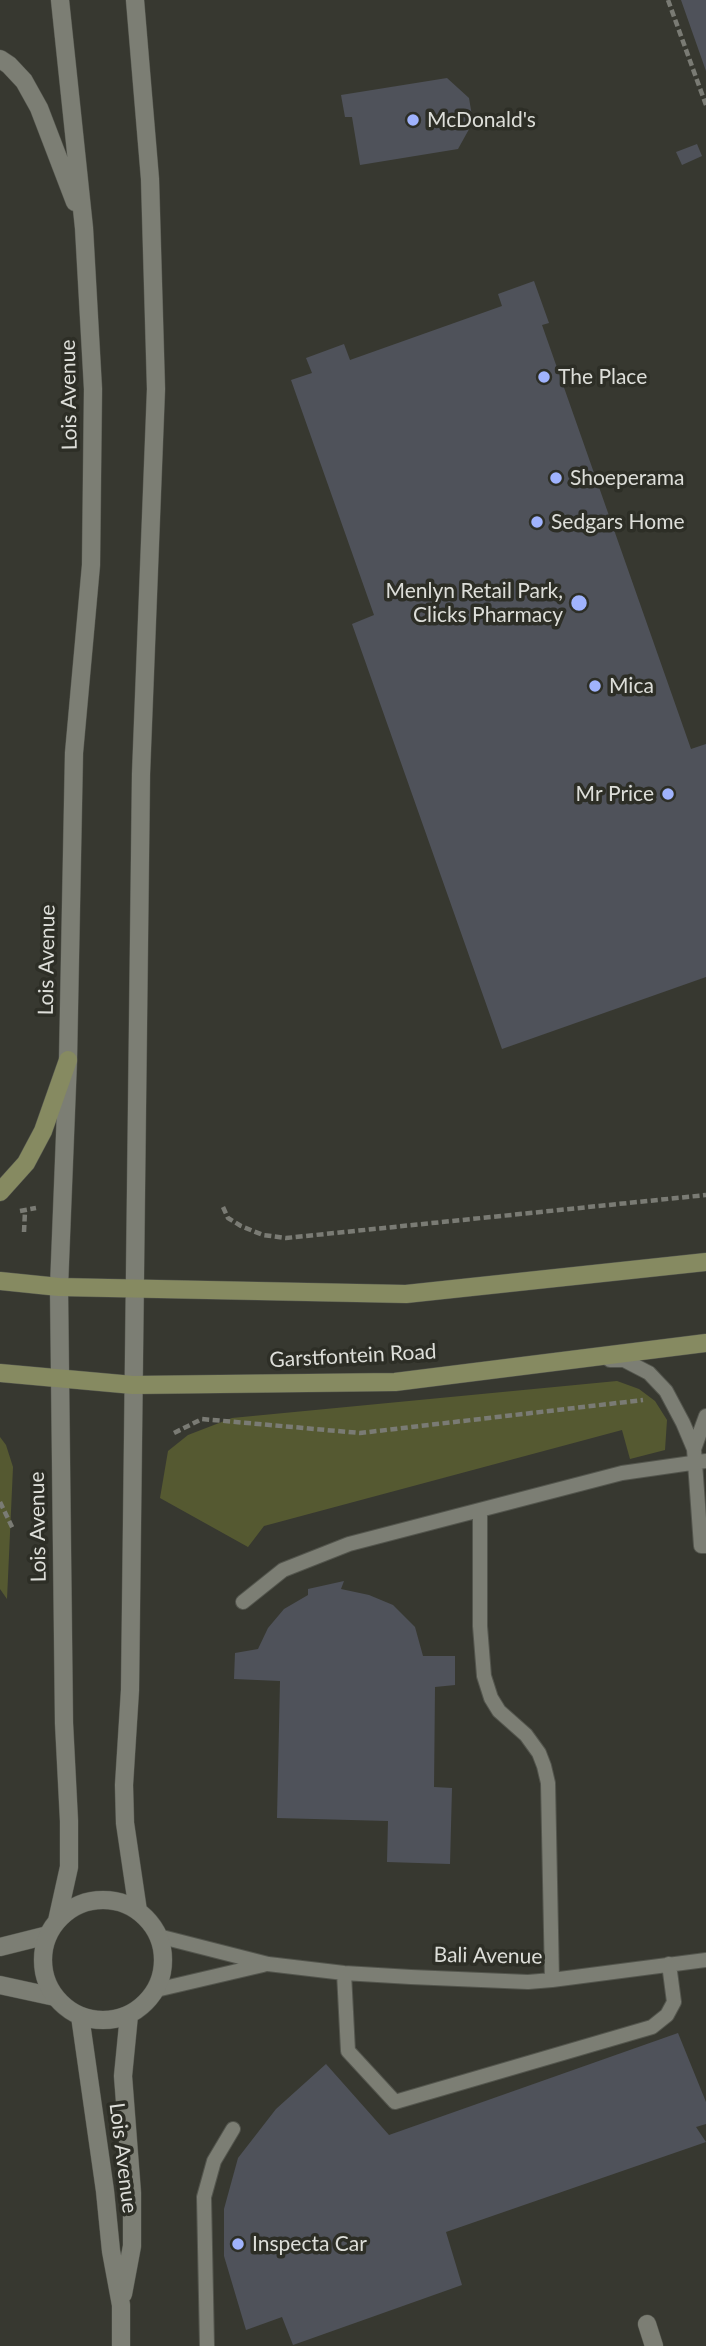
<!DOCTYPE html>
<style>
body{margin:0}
canvas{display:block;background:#373830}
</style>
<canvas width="706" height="2346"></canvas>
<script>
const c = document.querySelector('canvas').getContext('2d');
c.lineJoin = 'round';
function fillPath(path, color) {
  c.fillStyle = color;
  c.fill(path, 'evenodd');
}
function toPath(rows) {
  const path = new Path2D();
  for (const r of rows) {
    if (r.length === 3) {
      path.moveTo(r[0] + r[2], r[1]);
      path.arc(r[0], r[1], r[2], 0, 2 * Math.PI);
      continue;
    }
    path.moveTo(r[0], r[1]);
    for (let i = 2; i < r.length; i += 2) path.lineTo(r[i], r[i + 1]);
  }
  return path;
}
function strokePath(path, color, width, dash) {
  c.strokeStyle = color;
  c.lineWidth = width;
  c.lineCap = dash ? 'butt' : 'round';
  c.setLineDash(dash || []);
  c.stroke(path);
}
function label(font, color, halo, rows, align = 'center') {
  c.font = font + ' Lato,sans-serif';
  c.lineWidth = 7;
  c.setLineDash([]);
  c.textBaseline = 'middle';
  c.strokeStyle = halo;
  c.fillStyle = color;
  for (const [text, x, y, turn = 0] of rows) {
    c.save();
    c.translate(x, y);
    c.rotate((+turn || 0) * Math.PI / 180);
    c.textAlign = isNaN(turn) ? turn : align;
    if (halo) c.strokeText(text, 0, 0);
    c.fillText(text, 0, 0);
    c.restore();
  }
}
const green = toPath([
 [617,1381,639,1389,655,1401,667,1420,665,1450,630,1459,622,1430,264,1526,248,1547,160,1498,168,1451,188,1435,232,1418],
 [0,1437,6,1445,13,1467,7,1599,0,1589]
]);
const building = toPath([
 [681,0,706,0,706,71],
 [447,78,469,98,473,122,458,149,360,165,352,117,345,117,341,95],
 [697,144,702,156,682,165,676,152],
 [534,281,549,323,542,325,691,749,706,744,706,977,502,1049,352,624,374,615,291,380,312,373,306,358,344,344,350,360,502,306,498,294],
 [344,1581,341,1589,369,1595,393,1605,415,1627,423,1656,455,1656,455,1685,435,1687,434,1787,452,1788,450,1864,387,1862,388,1821,277,1818,280,1681,234,1679,235,1653,258,1649,268,1628,284,1609,308,1595,308,1589],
 [678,2033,706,2102,706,2124,696,2127,706,2142,446,2232,462,2285,293,2345,282,2317,246,2330,224,2256,224,2209,238,2158,276,2109,326,2064,389,2135]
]);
const path = toPath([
 [668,0,706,105],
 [223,1207,228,1218,241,1226,263,1235,286,1238,706,1195],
 [20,1211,36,1208],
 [24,1232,25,1211],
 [174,1433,202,1419,360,1433,643,1400],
 [0,1502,13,1529]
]);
const service = toPath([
 [610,1360,624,1360,649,1373,666,1391,683,1423,694,1449,701,1546,706,1546],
 [694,1449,706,1416],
 [480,1511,480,1626,484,1676,491,1698,499,1711,526,1735,539,1753,544,1766,548,1783,552,1980],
 [243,1602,283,1570,349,1544,622,1473,706,1461],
 [158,1936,268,1964,344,1973,411,1977,528,1982,552,1980,706,1960],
 [344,1973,348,2051,395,2102,652,2027,667,2015,674,2002,669,1964],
 [156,1990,263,1965],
 [207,2346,204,2197,214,2161,233,2129]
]);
const minor = toPath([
 [0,1947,48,1935],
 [0,1985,55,1997],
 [647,2324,654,2346]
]);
const tertiary = toPath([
 [135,0,150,179,156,389,141,774,130,1690,124,1785,125,1823,138,1911],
 [0,59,9,65,24,81,39,108,75,202],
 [103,1960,60],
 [57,1921,69,1867,69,1821,64,1723,59,1287,68,1060,74,753,91,565,93,389,84,228,60,0],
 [80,2016,105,2191,111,2251,121,2305,121,2346],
 [123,2294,132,2246,132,2193,123,2076,129,2015]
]);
const secondary = toPath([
 [0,1192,26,1163,43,1131,68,1060],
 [0,1281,59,1287,406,1294,706,1262],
 [0,1373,133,1385,395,1382,706,1343]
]);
const markers = [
 [413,120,7,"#a0b3fd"],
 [544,377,7,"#a0b3fd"],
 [556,478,7,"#a0b3fd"],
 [537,522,7,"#a0b3fd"],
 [579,603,9,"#a0b3fd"],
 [595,686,7,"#a0b3fd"],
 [668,794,7,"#a0b3fd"],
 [238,2244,7,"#a0b3fd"]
];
const poiNames = [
 ["McDonald's",427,120],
 ["The Place",558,377],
 ["Shoeperama",570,478],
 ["Sedgars Home",551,522],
 ["Menlyn Retail Park,",563,591,"right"],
 ["Clicks Pharmacy",563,615,"right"],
 ["Mica",609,686],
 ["Mr Price",654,794,"right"],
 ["Inspecta Car",252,2244]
];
const streetNames = [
 ["Lois Avenue",69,395,-91],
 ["Lois Avenue",47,960,-89],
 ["Garstfontein Road",353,1356,-3],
 ["Lois Avenue",38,1527,-91],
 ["Bali Avenue",488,1956,1],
 ["Lois Avenue",123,2158,83]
];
fillPath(green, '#555931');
fillPath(building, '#4f525a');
strokePath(service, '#53554d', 16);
strokePath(minor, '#53554d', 19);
strokePath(tertiary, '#53554d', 19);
strokePath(secondary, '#53554d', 19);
strokePath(path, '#7a7b74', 4.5, [7, 3.5]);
strokePath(service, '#7c7e74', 14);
strokePath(minor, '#7c7e74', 18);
strokePath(tertiary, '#7c7e74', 18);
strokePath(secondary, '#868a61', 18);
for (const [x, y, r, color] of markers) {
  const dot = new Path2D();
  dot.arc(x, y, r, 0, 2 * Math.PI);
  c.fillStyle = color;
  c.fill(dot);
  strokePath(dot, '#2d2e26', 2.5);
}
label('21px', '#ddded9', '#2d2e26', poiNames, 'left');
label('21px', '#ddded9', '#2d2e26', streetNames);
</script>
